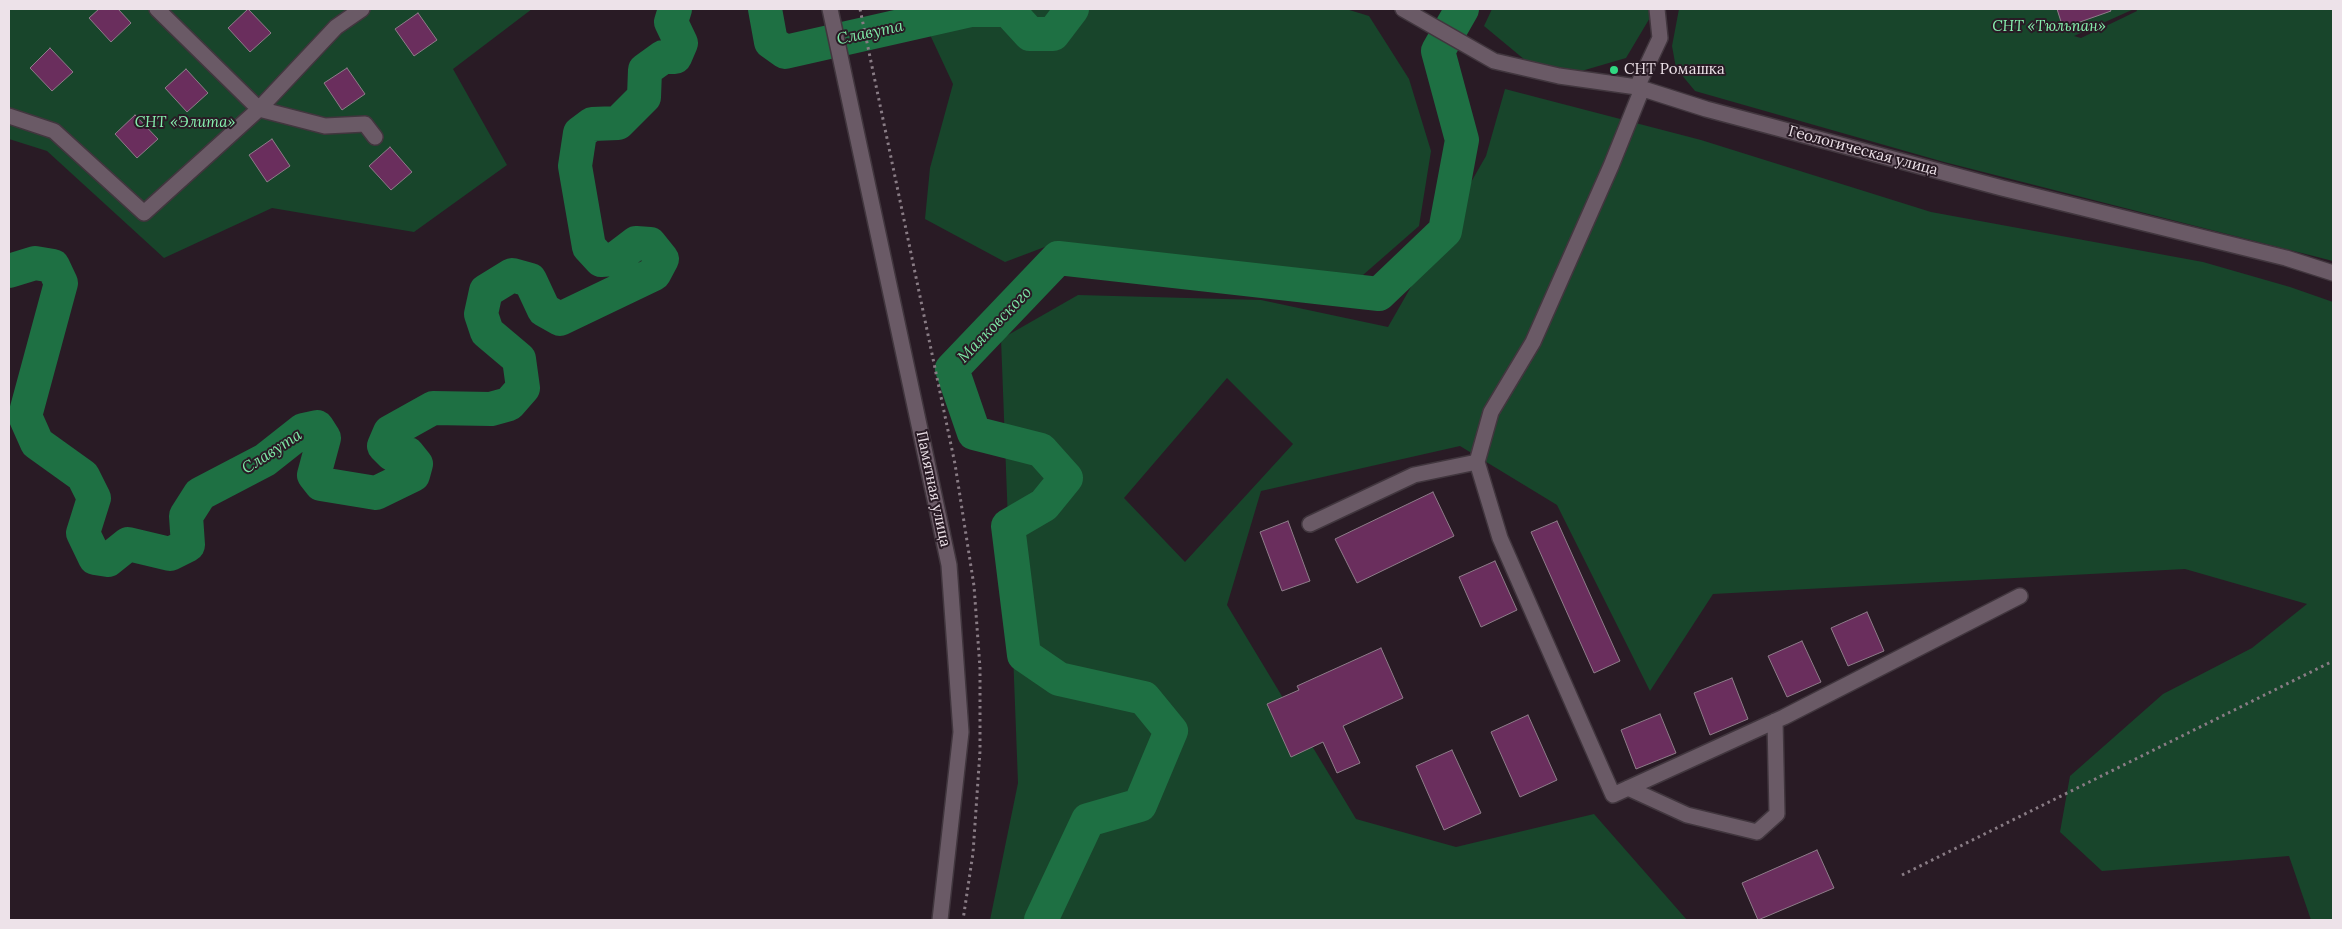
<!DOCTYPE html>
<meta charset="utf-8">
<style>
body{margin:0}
#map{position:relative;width:2342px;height:929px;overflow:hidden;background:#291b25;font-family:Lora,serif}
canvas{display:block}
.frame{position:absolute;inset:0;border:10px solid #ede2e9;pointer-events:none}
</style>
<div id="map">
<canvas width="2342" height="929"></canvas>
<div class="frame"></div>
</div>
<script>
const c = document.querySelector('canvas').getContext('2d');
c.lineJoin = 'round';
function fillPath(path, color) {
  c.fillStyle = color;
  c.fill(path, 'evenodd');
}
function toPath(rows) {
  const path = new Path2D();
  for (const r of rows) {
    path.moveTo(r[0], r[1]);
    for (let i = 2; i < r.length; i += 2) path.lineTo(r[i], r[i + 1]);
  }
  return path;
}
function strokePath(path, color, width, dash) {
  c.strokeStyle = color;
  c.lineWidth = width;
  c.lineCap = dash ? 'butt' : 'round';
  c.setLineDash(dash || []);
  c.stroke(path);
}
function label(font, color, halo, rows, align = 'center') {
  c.font = font + ' Lora,serif';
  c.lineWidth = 4;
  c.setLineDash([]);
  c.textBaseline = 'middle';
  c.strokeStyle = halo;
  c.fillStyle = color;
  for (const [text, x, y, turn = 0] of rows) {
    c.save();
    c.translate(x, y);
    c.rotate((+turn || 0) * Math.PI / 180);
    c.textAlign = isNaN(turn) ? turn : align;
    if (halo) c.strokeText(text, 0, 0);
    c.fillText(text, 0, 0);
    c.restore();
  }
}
const green = toPath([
 [9,9,532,9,453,69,507,165,414,232,272,208,164,258,47,151,9,139],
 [918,9,1346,9,1369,16,1409,79,1431,151,1419,226,1363,275,1308,274,1227,265,1058,242,1005,262,925,219,930,168,953,84],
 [1492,9,1650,9,1651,16,1626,58,1578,72,1525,60,1484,26],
 [1679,9,2134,9,2074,36,2081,38,2137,11,2136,9,2333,9,2333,261,1944,162,1695,91,1676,68,1672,46],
 [1505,89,1701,140,1931,212,2203,262,2290,287,2333,302,2333,920,2311,920,2289,856,2102,871,2060,832,2070,776,2163,694,2252,648,2307,604,2185,569,1713,594,1650,691,1557,505,1460,446,1261,491,1227,605,1356,819,1456,847,1594,814,1687,920,990,920,1018,783,1001,339,1078,295,1261,300,1388,327,1486,156],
 [1227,378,1293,444,1185,562,1124,498]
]);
const river = toPath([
 [765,9,771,42,785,52,971,10,1008,10,1030,34,1053,34,1072,9],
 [9,271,35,263,53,266,61,283,25,416,37,443,83,476,94,498,83,533,95,558,108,560,128,544,170,554,188,545,186,516,200,494,265,460,303,430,317,427,324,438,314,475,321,484,376,493,413,475,416,464,408,454,392,454,384,446,390,432,433,408,491,409,509,404,523,388,519,359,487,332,481,314,486,291,512,275,530,280,544,310,560,319,654,274,662,259,650,244,636,243,615,259,601,260,589,247,575,166,580,133,592,124,618,123,644,97,645,70,663,57,675,57,681,43,671,22,675,9],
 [1041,920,1088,820,1140,805,1171,731,1144,698,1059,679,1024,655,1008,526,1044,505,1066,478,1041,450,974,433,952,369,1058,258,1379,294,1445,231,1462,140,1438,51,1462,9]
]);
const building = toPath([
 [99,9,118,9,131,23,111,42,89,18,99,9],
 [248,9,271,33,250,52,228,28,248,9],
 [2057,9,2110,9,2111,11,2063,28,2057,9],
 [418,13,437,40,414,56,395,29,418,13],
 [50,48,73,72,52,91,30,68,50,48],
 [347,68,365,94,342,110,324,83,347,68],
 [186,69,208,93,187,112,165,88,186,69],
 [135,115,158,139,137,158,115,134,135,115],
 [272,139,290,166,267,182,249,155,272,139],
 [390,147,412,172,391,190,369,166,390,147],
 [1433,492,1454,536,1357,583,1335,539,1433,492],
 [1288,521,1310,581,1282,591,1260,532,1288,521],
 [1557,521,1620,661,1594,673,1531,532,1557,521],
 [1495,561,1517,610,1481,627,1459,577,1495,561],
 [1867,612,1884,651,1848,666,1831,628,1867,612],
 [1802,641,1821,682,1787,697,1768,656,1802,641],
 [1381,648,1403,698,1343,726,1360,763,1337,773,1323,742,1291,757,1267,704,1299,690,1297,686,1381,648],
 [1732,678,1748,719,1710,735,1694,693,1732,678],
 [1660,714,1676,753,1636,769,1621,730,1660,714],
 [1528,715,1557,780,1520,797,1491,732,1528,715],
 [1452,750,1481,813,1444,830,1416,766,1452,750],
 [1817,850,1834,888,1758,920,1742,883,1817,850]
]);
const path = toPath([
 [860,9,955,464,974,586,980,668,980,751,973,853,963,920],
 [1902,875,2333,661]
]);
const minor = toPath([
 [157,9,259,109,336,27,362,9],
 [830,9,949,565,961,732,940,920],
 [1403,9,1494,61,1559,76,1637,87,1706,109,2002,188,2286,258,2333,273],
 [1637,87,1660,38,1657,9],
 [1642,89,1611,166,1533,342,1491,412,1477,462,1500,538,1613,795,1784,717,2020,596],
 [9,116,54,131,144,213,259,109,325,126,365,124,375,137],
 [1310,524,1414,475,1477,462],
 [1628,788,1687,815,1757,832,1777,814,1775,721]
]);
const markers = [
 [1614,70,5,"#31d882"]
];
const parkNames = [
 ["СНТ «Тюльпан»",2049,27],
 ["СНТ «Элита»",185,123]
];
const poiNames = [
 ["СНТ Ромашка",1624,70]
];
const streetNames = [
 ["Геологическая улица",1863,151,15],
 ["Памятная улица",933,489,78]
];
const waterNames = [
 ["Славута",870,33,-12],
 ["Маяковского",995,325,-46],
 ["Славута",272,452,-33]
];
fillPath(green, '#18452b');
strokePath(river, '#1e7043', 34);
fillPath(building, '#6a2e5d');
strokePath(building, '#8f7d8a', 1);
strokePath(minor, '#41363e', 18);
strokePath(path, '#897c85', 3, [2.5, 4]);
strokePath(minor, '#6a5a66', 15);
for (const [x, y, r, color] of markers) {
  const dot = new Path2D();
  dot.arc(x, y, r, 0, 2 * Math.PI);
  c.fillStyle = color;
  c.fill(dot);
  strokePath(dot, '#291b25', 2);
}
label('italic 15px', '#87f1af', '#291b25', parkNames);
label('15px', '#ede2e9', '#291b25', poiNames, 'left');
label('15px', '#ede2e9', '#291b25', streetNames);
label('italic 16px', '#7de7a5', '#291b25', waterNames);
</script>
